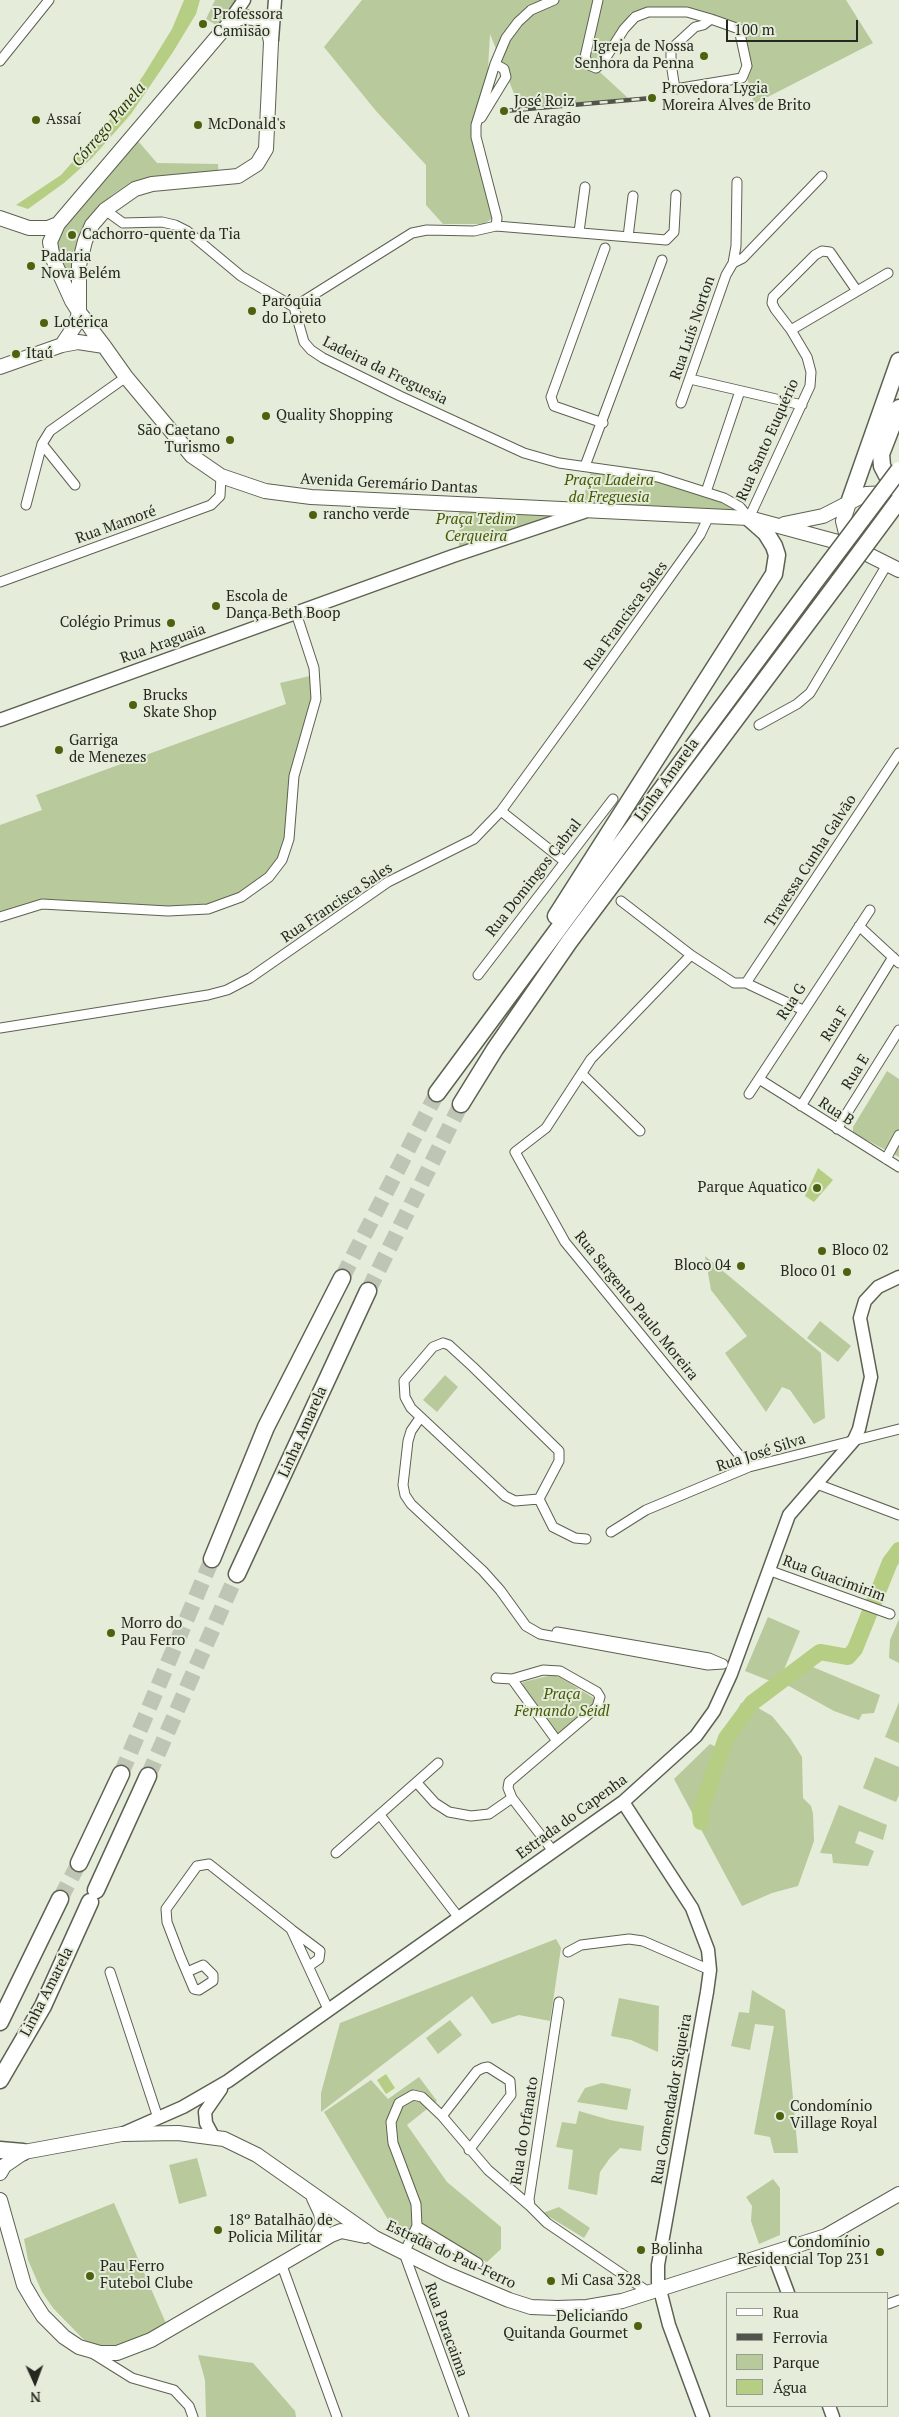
<!DOCTYPE html>
<meta charset="utf-8">
<style>
body{margin:0}
#map{position:relative;width:899px;height:2417px;overflow:hidden;background:#e5ecd9;font-family:"PT Serif",serif}
canvas{display:block}
.legend{position:absolute;left:726px;top:2292px;width:162px;height:115px;box-sizing:border-box;background:#e5ecd9;border:1px solid #989e8f;margin:0;padding:6px 9px;list-style:none;font-size:15px;color:#252820}
.legend li{display:flex;align-items:center;gap:10px;height:25px}
.legend b{width:25px;border:1px solid #989e8f}
.north{position:absolute;left:10px;top:2357px;width:50px;height:50px;-webkit-text-stroke:4px #e5ecd9;paint-order:stroke;rotate:178deg;font-size:14px;font-weight:700;line-height:20px;text-align:center;color:#252820}
.north::after{content:'';display:block;margin:auto;width:18px;height:22px;background:#252820;clip-path:polygon(50% 0,100% 100%,50% 72%,0 100%)}
.scale{position:absolute;left:726px;top:20px;width:132px;height:22px;box-sizing:border-box;border:2px solid #252820;border-top:0;padding-left:6px;font-size:15px;line-height:18px;white-space:nowrap;color:#252820;-webkit-text-stroke:4px #e5ecd9;paint-order:stroke}
</style>
<div id="map">
<canvas width="899" height="2417"></canvas>
<ul class="legend">
<li><b style="height:6px;background:#fff"></b>Rua</li>
<li><b style="height:6px;background:#51544a"></b>Ferrovia</li>
<li><b style="height:14px;background:#b8c99b"></b>Parque</li>
<li><b style="height:14px;background:#b5ce84"></b>Água</li>
</ul>
<div class="north">N</div>
<div class="scale">100 m</div>
</div>
<script>
const c = document.querySelector('canvas').getContext('2d');
c.lineJoin = 'round';
function fillPath(path, color) {
  c.fillStyle = color;
  c.fill(path, 'evenodd');
}
function toPath(rows) {
  const path = new Path2D();
  for (const r of rows) {
    path.moveTo(r[0], r[1]);
    for (let i = 2; i < r.length; i += 2) path.lineTo(r[i], r[i + 1]);
  }
  return path;
}
function strokePath(path, color, width, dash) {
  c.strokeStyle = color;
  c.lineWidth = width;
  c.lineCap = dash ? 'butt' : 'round';
  c.setLineDash(dash || []);
  c.stroke(path);
}
function label(font, color, halo, rows, align = 'center') {
  c.font = font + ' "PT Serif",serif';
  c.lineWidth = 4;
  c.setLineDash([]);
  c.textBaseline = 'middle';
  c.strokeStyle = halo;
  c.fillStyle = color;
  for (const [text, x, y, turn = 0] of rows) {
    c.save();
    c.translate(x, y);
    c.rotate((+turn || 0) * Math.PI / 180);
    c.textAlign = isNaN(turn) ? turn : align;
    if (halo) c.strokeText(text, 0, 0);
    c.fillText(text, 0, 0);
    c.restore();
  }
}
const green = toPath([
 [215,0,236,0,218,26,206,19],
 [362,0,846,0,873,43,754,104,735,31,679,14,631,12,600,64,590,63,628,98,575,105,519,106,490,34,488,69,476,133,496,216,484,224,443,224,426,205,426,165,376,111,324,47],
 [138,141,157,163,218,164,219,175,155,176,131,182,112,195,90,220,73,291,58,251,58,238,63,227],
 [591,471,658,480,725,502,742,514,581,506],
 [459,511,565,514,459,553],
 [314,675,316,686,294,770,290,831,276,865,246,890,204,907,169,909,51,899,0,915,0,825,42,810,36,795,286,704,280,683],
 [887,1071,899,1079,899,1157,853,1133,853,1127],
 [705,1256,821,1353,825,1418,814,1424,790,1390,782,1387,766,1412,725,1353,747,1336,711,1290],
 [820,1321,851,1346,838,1362,807,1338],
 [445,1375,458,1387,437,1412,423,1400],
 [768,1617,800,1631,778,1684,745,1671],
 [899,1619,899,1663,889,1658,890,1640],
 [808,1665,880,1695,874,1713,862,1714,859,1720,834,1711,787,1685],
 [552,1675,560,1677,595,1699,597,1703,562,1733,558,1734,522,1685,523,1682],
 [899,1702,899,1743,885,1737],
 [741,1703,753,1705,772,1716,790,1738,802,1757,803,1798,811,1806,813,1814,814,1841,798,1886,772,1893,742,1906,674,1779,710,1744,718,1748],
 [875,1757,899,1767,899,1795,896,1802,863,1788],
 [839,1805,887,1825,883,1840,859,1831,855,1843,874,1851,868,1866,833,1863,832,1854,820,1853],
 [556,1939,561,1948,550,2021,519,2015,492,2024,472,1996,321,2112,321,2093,340,2023],
 [752,1990,785,2010,798,2153,774,2153,770,2137,754,2134,774,2026,755,2024,750,2050,731,2046,739,2012,749,2013],
 [619,1998,659,2006,658,2052,631,2040,611,2036],
 [450,2020,462,2035,438,2054,426,2038],
 [419,2077,437,2101,407,2125,447,2182,501,2227,501,2249,487,2262,426,2236,396,2233,324,2112,371,2080,388,2099],
 [602,2083,631,2089,627,2110,577,2102,585,2088],
 [579,2111,610,2120,644,2126,641,2151,620,2148,610,2158,600,2172,597,2195,568,2189,573,2150,556,2147,562,2122,576,2124],
 [197,2158,207,2196,179,2204,169,2165],
 [773,2179,780,2188,780,2235,759,2244,751,2221,752,2206,746,2197],
 [114,2203,168,2328,130,2345,99,2348,86,2342,53,2308,42,2292,28,2260,24,2239],
 [559,2207,590,2228,584,2238,543,2213],
 [198,2355,253,2363,295,2411,296,2417,206,2417,205,2380]
]);
const water = toPath([
 [184,0,200,0,196,14,173,52,131,114,92,158,64,183,28,209,16,205,61,175,115,114,143,76,172,29],
 [818,1168,833,1180,814,1202,805,1196],
 [386,2074,395,2088,386,2094,377,2080]
]);
const river = toPath([
 [701,1822,700,1812,726,1738,752,1703,820,1652,848,1657,855,1649,890,1562,899,1550]
]);
const highwayTunnel = toPath([
 [342,1278,437,1093],
 [368,1291,461,1104],
 [121,1774,212,1559],
 [148,1776,237,1574],
 [60,1899,79,1863]
]);
const street = toPath([
 [598,0,585,57,589,65,596,68,603,62,624,29,635,17,648,12,687,12,711,19,739,29,747,66,742,78,675,89,671,63,671,49,695,27,703,25,711,19],
 [0,61,49,0],
 [481,118,506,77,504,69,495,64],
 [105,210,123,223,162,222,175,225,187,231,241,276,294,307,304,342,311,350,323,358,400,396,524,453,559,463,658,477,724,498,740,507,749,518,810,386,811,372,807,357,791,330,775,309,772,303,773,297,815,255,822,251,830,252,857,291],
 [496,226,666,240,674,232,676,195],
 [579,232,585,187],
 [628,237,633,196],
 [733,263,743,258,822,176],
 [294,307,412,233,427,230,474,231,496,226,497,218,476,137,476,125,495,64,506,38,518,22,531,10,554,0],
 [791,330,888,273],
 [690,379,802,405],
 [681,403,726,275,733,263,736,246,737,182],
 [603,423,554,406,551,397,605,248],
 [42,444,75,485],
 [585,466,662,260],
 [706,492,740,391],
 [26,505,42,444,50,431,126,377],
 [0,582,211,505,220,496,221,476],
 [759,725,797,704,810,693,888,563],
 [501,811,564,861],
 [621,901,691,955,734,983,746,983,803,1010],
 [0,917,42,904,168,911,208,909,241,897,269,877,282,860,289,839,294,776,316,699,314,668,296,613],
 [859,926,899,963],
 [691,955,591,1059,546,1128,515,1152,565,1242,749,1467],
 [478,975,613,799],
 [746,983,899,753],
 [0,1028,208,995,227,990,250,978,388,882,474,839,501,811,579,704,700,535,709,516],
 [582,1074,640,1131],
 [759,1079,899,1167],
 [749,1094,870,910],
 [801,1106,893,957],
 [837,1129,899,1030],
 [886,1159,899,1135],
 [443,1343,449,1345,473,1367,559,1451,559,1461,539,1499,515,1501,505,1496,411,1408,405,1397,404,1381,433,1347,443,1343],
 [420,1418,411,1431,408,1441,403,1485,405,1495,411,1504,483,1571,500,1590,526,1626,540,1634,708,1665,723,1664],
 [817,1484,899,1515],
 [539,1499,553,1527,575,1538,586,1539],
 [611,1532,646,1510,749,1467,899,1429],
 [768,1570,890,1614],
 [557,1632,709,1658,723,1664],
 [496,1678,512,1679,543,1670,560,1671,597,1692,600,1697,597,1707,509,1782,508,1788,512,1798,553,1851],
 [512,1679,557,1741],
 [417,1783,435,1803,449,1812,471,1816,489,1814,512,1798],
 [380,1815,459,1918],
 [336,1853,438,1763],
 [292,1930,320,1951,319,1959,309,1966],
 [568,1952,581,1945,629,1939,643,1941,710,1970],
 [110,1972,158,2118],
 [187,1972,203,1965,213,1975,213,1981,199,1990,194,1989,180,1956,167,1922,166,1909,197,1866,209,1864,291,1929,328,2009],
 [559,2002,529,2199,530,2206,547,2223,650,2293],
 [442,2116,477,2071,483,2068,488,2067,510,2081,511,2095,469,2150],
 [417,2226,404,2253,464,2417],
 [281,2263,337,2417],
 [478,2263,417,2226,416,2204,393,2143,391,2122,399,2103,413,2095,422,2097,442,2116,488,2170,530,2206],
 [888,2304,899,2300],
 [92,2353,132,2378,174,2390,189,2406,193,2417]
]);
const secondary = toPath([
 [226,26,244,0],
 [272,40,275,0],
 [0,720,453,556,584,512],
 [623,1802,692,1908,708,1950,710,1970,707,1992,658,2265,658,2282,669,2325,703,2417],
 [124,2133,183,2107,228,2081,623,1802,696,1736,714,1711,731,1674,789,1515,854,1440,859,1429,871,1377,860,1318,865,1301,878,1287,899,1277],
 [213,2136,206,2123,205,2112,221,2089],
 [773,2253,788,2293],
 [829,2406,833,2417]
]);
const primary = toPath([
 [0,218,29,228,48,228,58,224],
 [62,345,76,324,79,312,79,265,85,241,92,225,105,210,135,189,152,184,238,176,257,164,266,149,271,42,269,32,263,23,254,18,243,17,233,21,223,30,58,224,50,242,53,259,72,301,79,312,86,321,94,333,104,346,126,377,192,456,221,476,265,491,311,497,749,518,849,545,899,570],
 [0,367,62,345,78,342,104,346],
 [784,524,823,516,866,494,889,493],
 [849,545,843,521,850,500],
 [13,2154,122,2134,178,2133,224,2139,257,2155,375,2238,447,2274,509,2300,531,2307,557,2308,587,2307,622,2301,826,2236,899,2194],
 [0,2173,4,2166,23,2153],
 [0,2200,24,2285,34,2302,43,2316,64,2337,79,2347,100,2353,117,2353,151,2340,331,2235,341,2231,365,2236],
 [313,2244,323,2225,321,2213,314,2198]
]);
const highway = toPath([
 [896,493,882,466,881,454,899,408],
 [850,500,899,361],
 [556,916,774,574,777,555,774,546,766,533,749,518],
 [437,1093,811,587],
 [461,1104,495,1049,569,942,839,581],
 [212,1559,266,1427,342,1278],
 [237,1574,368,1291],
 [79,1863,121,1774],
 [96,1890,148,1776],
 [0,2022,60,1899],
 [0,2080,43,2006,90,1902],
 [0,2150,23,2152]
]);
const rail = toPath([
 [504,111,652,98]
]);
const highwayBridge = toPath([
 [839,581,899,500],
 [811,587,899,470]
]);
const markers = [
 [203,24,5,"#4c620e"],
 [704,56,5,"#4c620e"],
 [652,98,5,"#4c620e"],
 [504,111,5,"#4c620e"],
 [36,120,5,"#4c620e"],
 [198,125,5,"#4c620e"],
 [72,235,5,"#4c620e"],
 [31,266,5,"#4c620e"],
 [252,311,5,"#4c620e"],
 [44,323,5,"#4c620e"],
 [16,354,5,"#4c620e"],
 [266,416,5,"#4c620e"],
 [230,440,5,"#4c620e"],
 [313,515,5,"#4c620e"],
 [216,606,5,"#4c620e"],
 [171,623,5,"#4c620e"],
 [133,705,5,"#4c620e"],
 [59,750,5,"#4c620e"],
 [817,1188,5,"#4c620e"],
 [822,1251,5,"#4c620e"],
 [741,1266,5,"#4c620e"],
 [847,1272,5,"#4c620e"],
 [111,1633,5,"#4c620e"],
 [780,2116,5,"#4c620e"],
 [218,2230,5,"#4c620e"],
 [641,2250,5,"#4c620e"],
 [880,2252,5,"#4c620e"],
 [90,2276,5,"#4c620e"],
 [551,2281,5,"#4c620e"],
 [638,2326,5,"#4c620e"]
];
const poiNames = [
 ["Professora",213,15],
 ["Camisão",213,32],
 ["Igreja de Nossa",694,47,"right"],
 ["Senhora da Penna",694,64,"right"],
 ["Provedora Lygia",662,89],
 ["Moreira Alves de Brito",662,106],
 ["José Roiz",514,102],
 ["de Aragão",514,119],
 ["Assaí",46,120],
 ["McDonald's",208,125],
 ["Cachorro-quente da Tia",82,235],
 ["Padaria",41,257],
 ["Nova Belém",41,274],
 ["Paróquia",262,302],
 ["do Loreto",262,319],
 ["Lotérica",54,323],
 ["Itaú",26,354],
 ["Quality Shopping",276,416],
 ["São Caetano",220,431,"right"],
 ["Turismo",220,448,"right"],
 ["rancho verde",323,515],
 ["Escola de",226,597],
 ["Dança Beth Boop",226,614],
 ["Colégio Primus",161,623,"right"],
 ["Brucks",143,696],
 ["Skate Shop",143,713],
 ["Garriga",69,741],
 ["de Menezes",69,758],
 ["Parque Aquatico",807,1188,"right"],
 ["Bloco 02",832,1251],
 ["Bloco 04",731,1266,"right"],
 ["Bloco 01",837,1272,"right"],
 ["Morro do",121,1624],
 ["Pau Ferro",121,1641],
 ["Condomínio",790,2107],
 ["Village Royal",790,2124],
 ["18º Batalhão de",228,2221],
 ["Policia Militar",228,2238],
 ["Condomínio",870,2243,"right"],
 ["Residencial Top 231",870,2260,"right"],
 ["Bolinha",651,2250],
 ["Pau Ferro",100,2267],
 ["Futebol Clube",100,2284],
 ["Mi Casa 328",561,2281],
 ["Deliciando",628,2317,"right"],
 ["Quitanda Gourmet",628,2334,"right"]
];
const streetNames = [
 ["Rua Luís Norton",693,328,-71],
 ["Ladeira da Freguesia",385,371,26],
 ["Rua Santo Euquério",768,440,-66],
 ["Avenida Geremário Dantas",389,484,3],
 ["Rua Mamoré",116,525,-20],
 ["Rua Francisca Sales",626,616,-54],
 ["Rua Araguaia",163,644,-20],
 ["Linha Amarela",667,780,-54],
 ["Travessa Cunha Galvão",811,861,-57],
 ["Rua Domingos Cabral",534,878,-52],
 ["Rua Francisca Sales",337,903,-34],
 ["Rua G",792,1002,-57],
 ["Rua F",835,1024,-58],
 ["Rua E",856,1072,-58],
 ["Rua B",836,1112,33],
 ["Rua Sargento Paulo Moreira",636,1306,51],
 ["Linha Amarela",303,1432,-66],
 ["Rua José Silva",761,1453,-18],
 ["Rua Guacimirim",834,1579,20],
 ["Estrada do Capenha",572,1817,-36],
 ["Linha Amarela",47,1992,-63],
 ["Rua Comendador Siqueira",672,2099,-80],
 ["Rua do Orfanato",525,2131,-81],
 ["Estrada do Pau-Ferro",451,2255,25],
 ["Rua Paracaima",446,2330,70]
];
const parkNames = [
 ["Praça Ladeira",609,481],
 ["da Freguesia",609,498],
 ["Praça Tedim",476,520],
 ["Cerqueira",476,537],
 ["Praça",562,1695],
 ["Fernando Seidl",562,1712]
];
const waterNames = [
 ["Córrego Panela",109,125,-50]
];
fillPath(green, '#b8c99b');
fillPath(water, '#b5ce84');
strokePath(river, '#b5ce84', 16);
strokePath(highwayTunnel, '#bfc5b4', 16, [16, 8]);
strokePath(street, '#5c6251', 11);
strokePath(secondary, '#5c6251', 15);
strokePath(primary, '#5c6251', 16);
strokePath(highway, '#5c6251', 19);
strokePath(street, '#fff', 9);
strokePath(secondary, '#fff', 12);
strokePath(primary, '#fff', 14);
strokePath(highway, '#fff', 16);
strokePath(rail, '#51544a', 4.5);
strokePath(rail, '#e5ecd9', 2.5, [8]);
strokePath(highwayBridge, '#5c6251', 19, []);
strokePath(highwayBridge, '#fff', 16);
for (const [x, y, r, color] of markers) {
  const dot = new Path2D();
  dot.arc(x, y, r, 0, 2 * Math.PI);
  c.fillStyle = color;
  c.fill(dot);
  strokePath(dot, '#e5ecd9', 2);
}
label('15px', '#252820', '#e5ecd9', poiNames, 'left');
label('15px', '#252820', '#e5ecd9', streetNames);
label('italic 15px', '#455904', '#e5ecd9', parkNames);
label('italic 16px', '#2c3b02', '#e5ecd9', waterNames);
</script>
